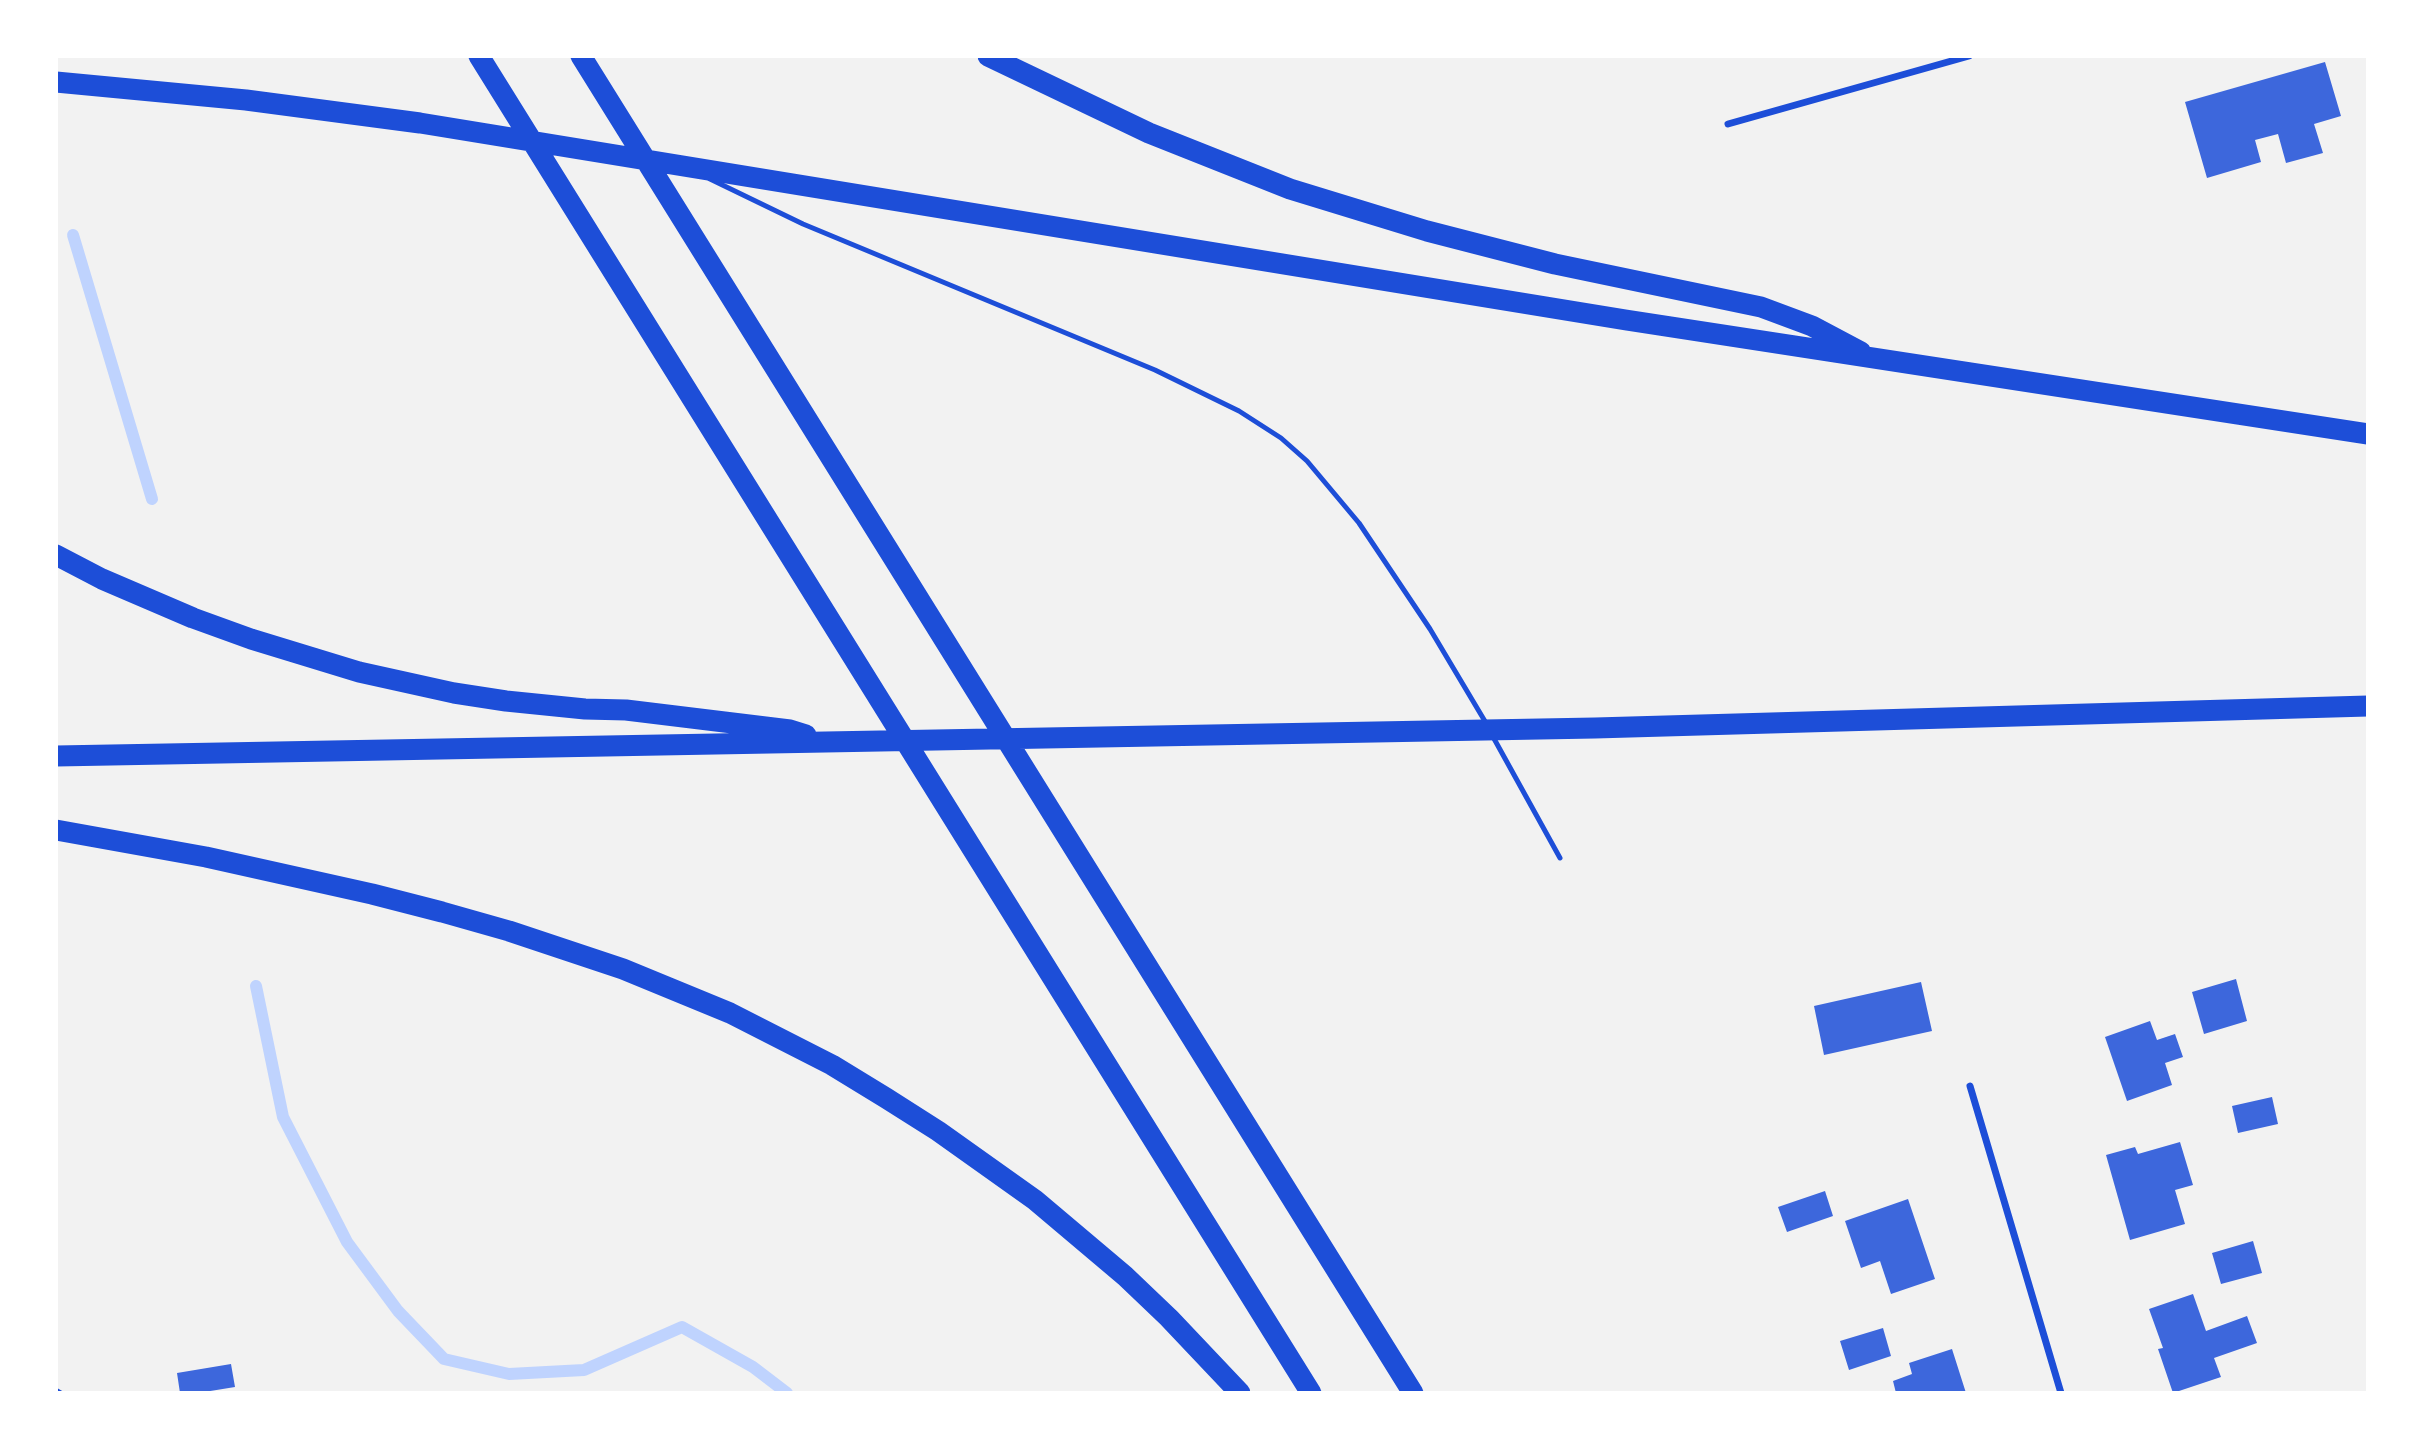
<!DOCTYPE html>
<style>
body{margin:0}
#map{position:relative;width:2424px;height:1449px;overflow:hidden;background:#f2f2f2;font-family:Arial,sans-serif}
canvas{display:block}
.frame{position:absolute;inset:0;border:58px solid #fff;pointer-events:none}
</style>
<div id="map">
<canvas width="2424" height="1449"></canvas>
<div class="frame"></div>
</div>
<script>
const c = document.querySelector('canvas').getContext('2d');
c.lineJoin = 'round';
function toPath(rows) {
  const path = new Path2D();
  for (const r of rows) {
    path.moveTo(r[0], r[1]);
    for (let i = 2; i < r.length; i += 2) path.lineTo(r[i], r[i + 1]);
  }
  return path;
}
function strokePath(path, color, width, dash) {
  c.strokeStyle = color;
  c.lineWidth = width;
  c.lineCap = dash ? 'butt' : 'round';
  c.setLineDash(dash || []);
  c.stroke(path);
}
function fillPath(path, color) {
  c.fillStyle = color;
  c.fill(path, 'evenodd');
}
const stream = toPath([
 [73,235,152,499],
 [256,986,283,1117,347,1242,398,1311,444,1359,509,1374,584,1370,682,1327,753,1367,787,1393]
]);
const building = toPath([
 [2325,62,2341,116,2314,124,2323,153,2286,163,2278,134,2255,140,2261,162,2207,178,2185,102],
 [2236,979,2247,1021,2204,1034,2192,992],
 [1921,982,1932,1031,1824,1055,1814,1006],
 [2150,1021,2157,1040,2175,1034,2183,1057,2165,1063,2172,1085,2127,1101,2105,1037],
 [2272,1097,2278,1124,2238,1133,2232,1106],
 [2180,1142,2193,1185,2175,1190,2185,1224,2130,1240,2106,1155,2135,1147,2138,1154],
 [1825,1191,1833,1216,1787,1232,1778,1207],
 [1908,1199,1935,1279,1891,1294,1880,1261,1861,1268,1845,1221],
 [2253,1241,2262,1273,2221,1284,2212,1253],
 [2193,1294,2206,1331,2247,1316,2257,1343,2214,1358,2221,1377,2173,1393,2158,1349,2163,1348,2149,1309],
 [1883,1328,1891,1356,1849,1370,1840,1341],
 [1952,1349,1966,1393,1896,1393,1893,1381,1912,1374,1909,1363],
 [231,1364,235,1387,198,1393,180,1393,177,1373]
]);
const path = toPath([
 [56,1390,61,1393]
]);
const service = toPath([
 [710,179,803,224,1155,370,1239,411,1281,438,1307,461,1359,523,1430,629,1486,723],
 [1492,735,1560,858]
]);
const minor = toPath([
 [1728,124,1969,56],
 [1970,1086,2061,1393]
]);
const motorway = toPath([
 [479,56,1311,1393],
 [581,56,1413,1393],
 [988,56,1149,133,1290,189,1427,231,1555,264,1761,307,1812,326,1861,352],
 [56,82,246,100,420,123,1626,320,2368,434],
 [56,555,102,579,193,618,251,639,359,672,454,693,506,701,585,709,626,710,790,730,806,735],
 [56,756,1595,728,2368,706],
 [56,830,206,857,372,894,442,912,509,931,623,969,730,1013,832,1065,886,1098,938,1131,1035,1200,1125,1276,1169,1318,1240,1393]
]);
strokePath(stream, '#bfd3fe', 12);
fillPath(building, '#3d67dc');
strokePath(path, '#1d4ed8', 4.5);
strokePath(service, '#1d4ed8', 5);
strokePath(minor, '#1d4ed8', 7);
strokePath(motorway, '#1d4ed8', 21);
</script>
